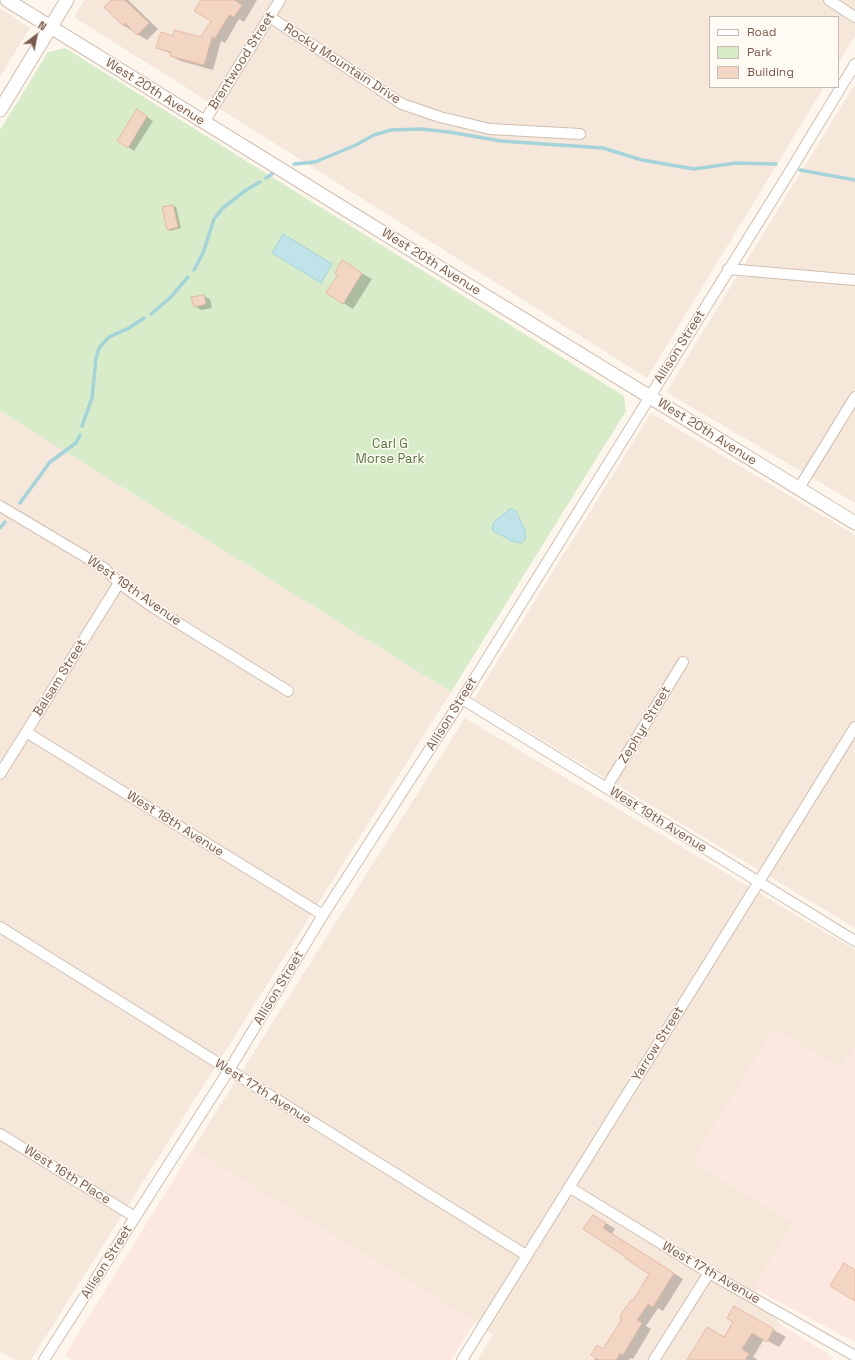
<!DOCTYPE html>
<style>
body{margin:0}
#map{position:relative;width:855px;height:1360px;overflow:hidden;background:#fdf6ec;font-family:"Space Grotesk",sans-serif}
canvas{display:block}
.legend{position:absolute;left:709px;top:16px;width:130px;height:72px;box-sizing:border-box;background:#fffaf3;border:1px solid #cabbb1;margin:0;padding:5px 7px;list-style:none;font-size:12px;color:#7a5c4d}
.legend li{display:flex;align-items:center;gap:8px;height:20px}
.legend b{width:20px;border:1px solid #cabbb1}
.north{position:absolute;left:16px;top:16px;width:40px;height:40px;-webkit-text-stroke:3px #fffaf3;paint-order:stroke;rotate:32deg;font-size:11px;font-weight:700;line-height:16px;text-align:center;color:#7a5c4d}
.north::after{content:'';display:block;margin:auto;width:14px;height:18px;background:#7a5c4d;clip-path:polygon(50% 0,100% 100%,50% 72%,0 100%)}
</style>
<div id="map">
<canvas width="855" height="1360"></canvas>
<ul class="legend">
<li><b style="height:5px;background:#fff"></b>Road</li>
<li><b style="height:11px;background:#d8ecc9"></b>Park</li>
<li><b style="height:11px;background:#f3d5c3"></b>Building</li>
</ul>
<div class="north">N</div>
</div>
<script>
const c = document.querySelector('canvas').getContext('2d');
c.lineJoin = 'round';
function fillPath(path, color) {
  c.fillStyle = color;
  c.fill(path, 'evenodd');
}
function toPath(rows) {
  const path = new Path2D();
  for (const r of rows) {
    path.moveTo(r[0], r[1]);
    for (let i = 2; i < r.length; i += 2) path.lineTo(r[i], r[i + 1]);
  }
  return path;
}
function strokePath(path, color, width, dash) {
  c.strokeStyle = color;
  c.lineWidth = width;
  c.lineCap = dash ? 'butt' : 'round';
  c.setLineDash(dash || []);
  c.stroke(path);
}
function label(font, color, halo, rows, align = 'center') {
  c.font = font + ' "Space Grotesk",sans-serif';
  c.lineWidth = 3;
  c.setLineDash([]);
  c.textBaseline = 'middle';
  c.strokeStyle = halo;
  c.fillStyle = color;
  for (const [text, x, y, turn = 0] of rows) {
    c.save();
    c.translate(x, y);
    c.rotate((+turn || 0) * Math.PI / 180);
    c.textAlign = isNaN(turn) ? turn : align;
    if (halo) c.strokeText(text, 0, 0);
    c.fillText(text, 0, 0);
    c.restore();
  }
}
const residential = toPath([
 [85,0,855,0,855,36,838,64,838,17,710,17,710,87,824,87,647,378,74,17],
 [0,8,30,28,0,77],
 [855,84,855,503,666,392],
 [0,411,451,692,31,1360,14,1360,0,1351],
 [651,413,855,535,855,928,474,699],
 [465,718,855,950,855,1048,841,1068,693,1162,794,1222,754,1289,780,1324,756,1360,477,1360,493,1335,475,1322,192,1150]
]);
const commercial = toPath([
 [774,1029,841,1068,855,1048,855,1342,754,1289,794,1222,692,1161],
 [192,1150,475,1322,451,1360,73,1360,65,1355],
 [780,1324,828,1354,832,1360,756,1360]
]);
const green = toPath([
 [65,48,624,396,626,411,451,692,0,411,0,130,48,52]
]);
const water = toPath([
 [283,234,332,264,321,283,272,253,283,234],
 [510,509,516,511,525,530,526,538,521,543,511,541,505,537,493,531,492,526,495,521,510,509]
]);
const shadow = toPath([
 [113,0,128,0,158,29,147,40,123,25],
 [202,0,257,0,244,22,239,19,225,43,221,41,213,70,181,61,171,56,172,54,157,48,174,37,202,38,212,21],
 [143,114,153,121,134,151,128,147],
 [173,206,176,207,181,228,170,231,167,229],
 [352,268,372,279,353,309,328,293],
 [204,296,210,299,212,308,201,310,194,306],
 [603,1221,615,1229,612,1234,683,1279,663,1311,658,1308,646,1326,651,1329,633,1359,630,1358,629,1360,594,1360,604,1350,651,1274,627,1256,585,1229],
 [735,1308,786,1337,779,1347,764,1339,753,1357,758,1360,688,1360,724,1338,735,1321]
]);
const stream = toPath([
 [294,164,315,162,356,145,374,135,391,130,421,129,449,132,501,141,603,148,642,160,694,169,736,163,776,164],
 [800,170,855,180],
 [266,178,272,174],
 [194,270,203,253,214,219,223,208,246,190,260,182],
 [151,314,170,298,188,277],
 [82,426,92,398,96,358,99,348,109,337,129,328,144,318],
 [20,503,50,462,76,443,80,435],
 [0,528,5,522]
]);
const building = toPath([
 [111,0,125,0,149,23,137,35,125,23,123,26,104,7,111,0],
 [201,0,234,0,242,5,234,17,229,15,215,38,212,37,204,65,170,56,171,52,156,48,161,32,173,36,174,30,201,37,211,21,194,11,201,0],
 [137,109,147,116,128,148,117,141,137,109],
 [173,205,178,227,167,230,162,207,173,205],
 [342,260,362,273,343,304,326,293,338,275,335,273,342,260],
 [204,295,206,304,194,307,191,297,204,295],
 [593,1215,606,1223,603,1228,674,1273,653,1307,648,1304,637,1320,642,1323,623,1355,620,1353,616,1360,599,1360,591,1355,597,1345,603,1349,622,1319,620,1318,622,1313,631,1300,633,1301,649,1274,625,1258,626,1257,583,1229,593,1215],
 [844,1263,855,1270,855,1301,830,1286,844,1263],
 [734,1306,774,1329,767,1342,752,1333,742,1349,749,1354,745,1360,687,1360,707,1327,724,1337,733,1322,727,1318,734,1306]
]);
const minor = toPath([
 [829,0,855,17],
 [270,17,402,104,440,117,490,129,580,134],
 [204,122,280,0],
 [728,269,855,280],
 [799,488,855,397],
 [0,506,104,568,119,583,154,608,288,691],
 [462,699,855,941],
 [26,732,323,915],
 [0,774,119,583],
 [606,788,683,662],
 [0,927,526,1255],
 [0,1134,135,1217],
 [569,1187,709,1273,855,1356],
 [44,1360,229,1070,323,915,462,699,789,173,855,64],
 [462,1360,855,727],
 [654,1360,709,1273]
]);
const tertiary = toPath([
 [7,0,445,271,855,523],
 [0,110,67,0]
]);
const streetNames = [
 ["Brentwood Street",242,61,-58],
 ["Rocky Mountain Drive",342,64,33],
 ["West 20th Avenue",155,92,32],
 ["West 20th Avenue",431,262,32],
 ["Allison Street",680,347,-58],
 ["West 20th Avenue",707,432,32],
 ["West 19th Avenue",134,591,35],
 ["Balsam Street",60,678,-58],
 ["Allison Street",452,714,-58],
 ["Zephyr Street",645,725,-59],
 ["West 19th Avenue",658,820,32],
 ["West 18th Avenue",175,824,32],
 ["Allison Street",279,988,-59],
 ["Yarrow Street",658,1044,-58],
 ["West 17th Avenue",263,1092,32],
 ["West 16th Place",67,1175,32],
 ["Allison Street",107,1262,-58],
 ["West 17th Avenue",711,1273,30]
];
const parkNames = [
 ["Carl G",390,444],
 ["Morse Park",390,459]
];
fillPath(residential, '#f5e8da');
fillPath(commercial, '#fde8e0');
fillPath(green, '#d8ecc9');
fillPath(water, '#bfe3e8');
strokePath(water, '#a5d3da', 1);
fillPath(shadow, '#0003');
strokePath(stream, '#a5d3da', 3.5);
fillPath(building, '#f3d5c3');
strokePath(building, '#e6bba3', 1);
strokePath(minor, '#d1beb0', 12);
strokePath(tertiary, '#d1beb0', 15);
strokePath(minor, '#fff', 10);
strokePath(tertiary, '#fff', 13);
label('13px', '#7a5c4d', '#fffaf3', streetNames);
label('13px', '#537a41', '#fffaf3', parkNames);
</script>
